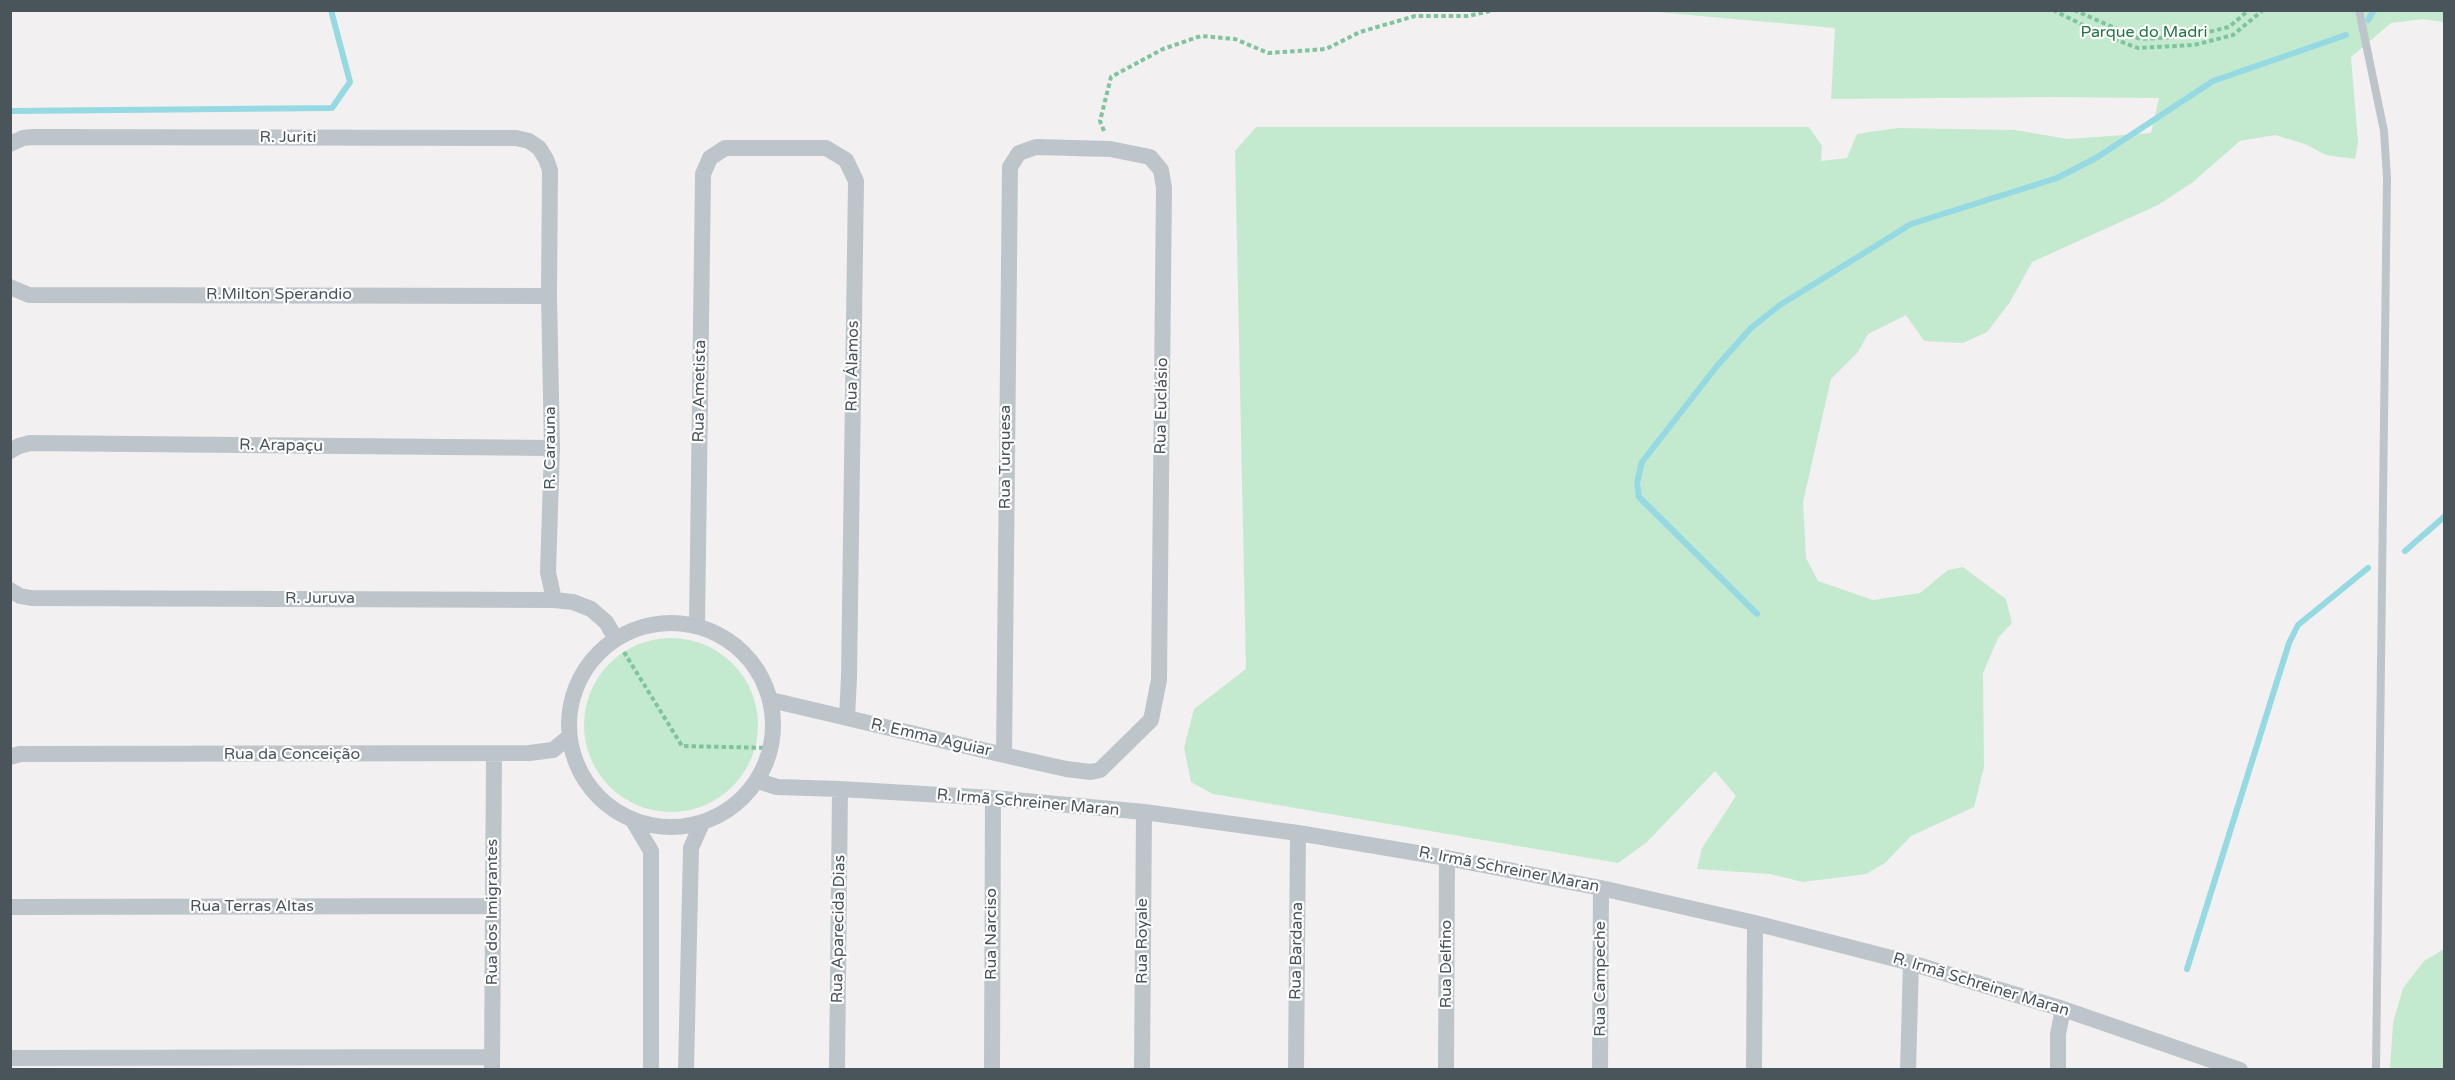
<!DOCTYPE html>
<meta charset="utf-8">
<style>
body{margin:0}
#map{position:relative;width:2455px;height:1080px;overflow:hidden;background:#f2f0f0;font-family:"Varela Round",sans-serif}
canvas{display:block}
.frame{position:absolute;inset:0;border:12px solid #4a545b;pointer-events:none}
</style>
<div id="map">
<canvas width="2455" height="1080"></canvas>
<div class="frame"></div>
</div>
<script>
const c = document.querySelector('canvas').getContext('2d');
c.lineJoin = 'round';
function fillPath(path, color) {
  c.fillStyle = color;
  c.fill(path, 'evenodd');
}
function toPath(rows) {
  const path = new Path2D();
  for (const r of rows) {
    if (r.length === 3) {
      path.moveTo(r[0] + r[2], r[1]);
      path.arc(r[0], r[1], r[2], 0, 2 * Math.PI);
      continue;
    }
    path.moveTo(r[0], r[1]);
    for (let i = 2; i < r.length; i += 2) path.lineTo(r[i], r[i + 1]);
  }
  return path;
}
function strokePath(path, color, width, dash) {
  c.strokeStyle = color;
  c.lineWidth = width;
  c.lineCap = dash ? 'butt' : 'round';
  c.setLineDash(dash || []);
  c.stroke(path);
}
function label(font, color, halo, rows, align = 'center') {
  c.font = font + ' "Varela Round",sans-serif';
  c.lineWidth = 4.5;
  c.setLineDash([]);
  c.textBaseline = 'middle';
  c.strokeStyle = halo;
  c.fillStyle = color;
  for (const [text, x, y, turn = 0] of rows) {
    c.save();
    c.translate(x, y);
    c.rotate((+turn || 0) * Math.PI / 180);
    c.textAlign = isNaN(turn) ? turn : align;
    if (halo) c.strokeText(text, 0, 0);
    c.fillText(text, 0, 0);
    c.restore();
  }
}
const green = toPath([
 [1645,11,2444,11,2444,22,2423,19,2391,23,2351,57,2358,143,2355,159,2326,155,2305,144,2275,135,2240,141,2193,182,2158,205,2032,262,2010,302,1987,332,1963,343,1924,341,1906,315,1868,334,1858,352,1831,379,1803,502,1806,558,1818,581,1873,600,1920,593,1948,570,1963,567,2006,599,2012,623,1998,638,1983,673,1984,767,1974,807,1911,836,1885,863,1866,874,1803,882,1770,874,1697,869,1702,848,1736,796,1715,771,1646,843,1618,863,1213,794,1191,782,1184,748,1194,709,1246,669,1235,151,1256,127,1809,127,1822,146,1821,161,1847,158,1857,134,1897,128,2015,130,2068,139,2151,133,2159,98,2052,97,1831,99,1835,28],
 [671,725,87],
 [2444,949,2444,1069,2390,1069,2393,1023,2403,988,2424,961]
]);
const stream = toPath([
 [2368,20,2374,10],
 [10,111,332,108,350,82,331,10],
 [2405,551,2444,517],
 [1757,614,1639,497,1637,483,1642,462,1717,366,1751,328,1780,305,1911,224,2057,178,2096,158,2213,81,2346,35],
 [2187,969,2289,643,2298,625,2368,568]
]);
const path = toPath([
 [2053,10,2103,35,2138,48,2194,45,2233,35,2263,10],
 [2074,10,2140,39,2192,36,2229,27,2249,10],
 [1104,131,1100,121,1111,77,1163,49,1201,36,1235,39,1268,53,1326,49,1360,32,1415,16,1468,16,1495,10],
 [624,652,682,746,772,748]
]);
const service = toPath([
 [2359,10,2384,131,2387,178,2376,1070]
]);
const minor = toPath([
 [10,144,23,138,32,137,516,138,529,141,539,148,546,159,550,170,549,296,552,448,548,572,554,600],
 [10,287,29,295,549,296],
 [10,451,19,446,30,443,552,448],
 [10,590,20,596,31,598,554,600,573,602,591,609,606,622,616,639],
 [671,725,102],
 [697,626,703,174,710,158,725,148,826,148,846,160,856,181,849,677,847,718],
 [771,700,1004,755,1066,769,1091,772,1100,770,1151,720,1159,680,1164,188,1161,170,1150,157,1110,149,1036,147,1019,153,1010,167,1004,755],
 [10,757,20,754,529,753,553,750,569,737],
 [758,781,777,787,840,789,993,798,1144,812,1298,833,1447,858,1601,888,1755,923,1911,963,2063,1009,2240,1070],
 [632,819,651,851,651,1070],
 [10,907,493,906],
 [10,1058,492,1057],
 [492,1070,494,755],
 [686,1070,691,848,702,823],
 [837,1070,840,789],
 [992,1070,993,798],
 [1142,1070,1144,812],
 [1296,1070,1298,833],
 [1446,1070,1447,858],
 [1600,1070,1601,888],
 [1754,1070,1755,923],
 [1908,1070,1911,963],
 [2058,1070,2058,1034,2063,1009]
]);
const parkNames = [
 ["Parque do Madri",2144,33]
];
const streetNames = [
 ["R. Juriti",288,138],
 ["R.Milton Sperandio",279,295],
 ["Rua Álamos",853,366,-89],
 ["Rua Ametista",700,391,-89],
 ["Rua Euclásio",1162,406,-89],
 ["R. Arapaçu",281,446,1],
 ["R. Carauna",551,448,-90],
 ["Rua Turquesa",1006,457,-90],
 ["R. Juruva",320,599],
 ["R. Emma Aguiar",931,738,13],
 ["Rua da Conceição",292,755],
 ["R. Irmã Schreiner Maran",1028,803,5],
 ["R. Irmã Schreiner Maran",1509,870,11],
 ["Rua Terras Altas",252,907],
 ["Rua dos Imigrantes",493,912,-90],
 ["Rua Aparecida Dias",839,929,-89],
 ["Rua Narciso",992,934,-90],
 ["Rua Royale",1143,941,-90],
 ["Rua Bardana",1297,951,-89],
 ["Rua Delfino",1447,964,-90],
 ["Rua Campeche",1601,979,-90],
 ["R. Irmã Schreiner Maran",1981,985,17]
];
fillPath(green, '#c3eacf');
strokePath(stream, '#95dae2', 6);
strokePath(path, '#7fc49c', 4, [4.5, 3]);
strokePath(service, '#bdc5cb', 8);
strokePath(minor, '#bdc5cb', 16);
label('16px', '#227543', '#fff', parkNames);
label('16px', '#4a545b', '#fff', streetNames);
</script>
